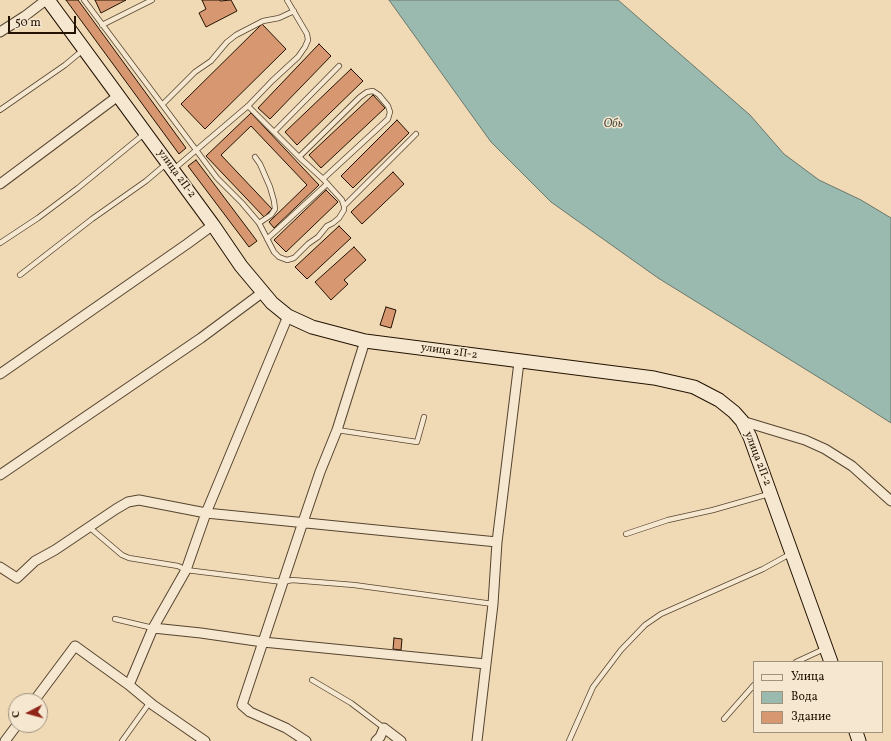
<!DOCTYPE html>
<meta charset="utf-8">
<style>
body{margin:0}
#map{position:relative;width:891px;height:741px;overflow:hidden;background:#f0dab6;font-family:Vollkorn,serif}
canvas{display:block}
.legend{position:absolute;left:753px;top:661px;width:130px;height:72px;box-sizing:border-box;background:#f5e7d0;border:1px solid #a1927e;margin:0;padding:5px 7px;list-style:none;font-size:12px;color:#231202}
.legend li{display:flex;align-items:center;gap:8px;height:20px}
.legend b{width:20px;border:1px solid #a1927e}
.north{position:absolute;left:8px;top:693px;width:40px;height:40px;box-sizing:border-box;background:#f5e7d0;border:1px solid #a1927e;border-radius:50%;rotate:264deg;font-size:11px;font-weight:700;line-height:16px;text-align:center;color:#231202}
.north::after{content:'';display:block;margin:auto;width:14px;height:18px;background:#8f2418;clip-path:polygon(50% 0,100% 100%,50% 72%,0 100%)}
.scale{position:absolute;left:8px;top:16px;width:68px;height:18px;box-sizing:border-box;border:2px solid #231202;border-top:0;padding-left:5px;font-size:12px;line-height:14px;white-space:nowrap;color:#231202;-webkit-text-stroke:3px #f5e7d0;paint-order:stroke}
</style>
<div id="map">
<canvas width="891" height="741"></canvas>
<ul class="legend">
<li><b style="height:5px;background:#f5e7d0"></b>Улица</li>
<li><b style="height:11px;background:#9abab0"></b>Вода</li>
<li><b style="height:11px;background:#d79871"></b>Здание</li>
</ul>
<div class="north">С</div>
<div class="scale">50 m</div>
</div>
<script>
const c = document.querySelector('canvas').getContext('2d');
c.lineJoin = 'round';
function fillPath(path, color) {
  c.fillStyle = color;
  c.fill(path, 'evenodd');
}
function toPath(rows) {
  const path = new Path2D();
  for (const r of rows) {
    path.moveTo(r[0], r[1]);
    for (let i = 2; i < r.length; i += 2) path.lineTo(r[i], r[i + 1]);
  }
  return path;
}
function strokePath(path, color, width, dash) {
  c.strokeStyle = color;
  c.lineWidth = width;
  c.lineCap = dash ? 'butt' : 'round';
  c.setLineDash(dash || []);
  c.stroke(path);
}
function label(font, color, halo, rows, align = 'center') {
  c.font = font + ' Vollkorn,serif';
  c.lineWidth = 3;
  c.setLineDash([]);
  c.textBaseline = 'middle';
  c.strokeStyle = halo;
  c.fillStyle = color;
  for (const [text, x, y, turn = 0] of rows) {
    c.save();
    c.translate(x, y);
    c.rotate((+turn || 0) * Math.PI / 180);
    c.textAlign = isNaN(turn) ? turn : align;
    if (halo) c.strokeText(text, 0, 0);
    c.fillText(text, 0, 0);
    c.restore();
  }
}
const water = toPath([
 [389,0,618,0,750,115,784,154,819,180,861,200,891,218,891,423,852,398,658,278,551,202,491,142,389,0]
]);
const building = toPath([
 [66,0,78,0,186,148,179,154,66,0],
 [95,0,126,0,101,13,95,0],
 [202,0,220,0,220,1,231,0,237,11,206,27,199,13,206,9,202,0],
 [262,24,286,49,205,129,181,104,262,24],
 [319,44,331,56,270,119,258,108,319,44],
 [351,69,363,81,297,145,285,132,351,69],
 [373,95,385,108,321,168,309,155,373,95],
 [251,113,319,185,274,228,269,222,307,185,251,126,221,155,272,209,264,217,206,156,251,113],
 [397,120,409,133,353,188,341,176,397,120],
 [196,160,257,241,249,247,188,166,196,160],
 [393,172,404,184,362,224,351,212,393,172],
 [326,190,338,202,286,252,274,240,326,190],
 [339,226,351,238,307,279,295,267,339,226],
 [354,247,366,260,344,280,348,284,331,300,315,282,354,247],
 [386,307,396,310,391,328,380,325,386,307],
 [394,638,402,639,401,650,393,649,394,638]
]);
const service = toPath([
 [84,0,217,178,242,203,259,223,274,252,279,257,287,260,294,258,308,244,318,237,327,226,333,223,339,218,344,210,344,206,342,200,323,179,388,119,390,112,388,106,379,95,373,91,367,92,360,97,299,157,248,106],
 [102,25,152,0],
 [163,104,195,72,211,61,227,42,236,35,263,21,279,18,294,11],
 [0,110,65,65,83,50],
 [274,132,339,66],
 [255,157,260,164,270,187,274,201,275,209,271,215,259,223],
 [299,157,323,179],
 [174,169,248,106,272,81,298,57,305,47,308,40,307,34,287,0],
 [344,206,416,134],
 [267,239,327,184],
 [0,243,38,218,78,188,144,134],
 [20,275,92,219,146,181,166,164],
 [337,430,417,442,424,417],
 [89,527,122,555,129,558,178,566,186,570,283,582,292,580,354,585,493,604],
 [626,534,668,520,713,510,769,494],
 [115,619,153,628],
 [796,662,824,649],
 [312,680,351,703,384,728],
 [724,719,754,685],
 [122,741,150,702],
 [569,741,593,687,621,650,645,625,661,614,763,569,790,554]
]);
const minor = toPath([
 [0,32,25,16,46,0],
 [0,184,118,96],
 [0,374,187,244,213,225],
 [742,421,805,440,825,449,852,466,891,501],
 [0,475,201,338,263,292],
 [0,567,17,578,35,561,55,550,116,509,128,502,139,500,206,513,497,542],
 [153,628,201,633,263,642,486,664],
 [129,685,153,628,186,570,206,513,288,316],
 [34,701,75,646,129,685,153,705,205,741],
 [5,741,17,725],
 [306,741,286,728,250,712,242,705,303,522,320,472,337,430,365,341],
 [376,741,380,737,384,728,401,741],
 [477,741,493,604,497,542,519,362]
]);
const secondary = toPath([
 [48,0,213,225,241,266,272,303,288,316,312,327,365,341,654,378,694,387,719,400,734,412,742,421,750,437,831,662],
 [856,732,859,741]
]);
const streetNames = [
 ["улица 2П-2",176,174,54],
 ["улица 2П-2",449,352,8],
 ["улица 2П-2",757,459,69]
];
const waterNames = [
 ["Обь",613,125]
];
fillPath(water, '#9abab0');
strokePath(water, '#6a776a', 1);
fillPath(building, '#d79871');
strokePath(building, '#231202', 1);
strokePath(service, '#56442f', 6);
strokePath(minor, '#56442f', 11);
strokePath(secondary, '#231202', 15);
strokePath(service, '#f5e7d0', 4.5);
strokePath(minor, '#f5e7d0', 9);
strokePath(secondary, '#f5e7d0', 13);
label('11px', '#231202', '#f5e7d0', streetNames);
label('italic 12px', '#4d4d3f', '#f5e7d0', waterNames);
</script>
